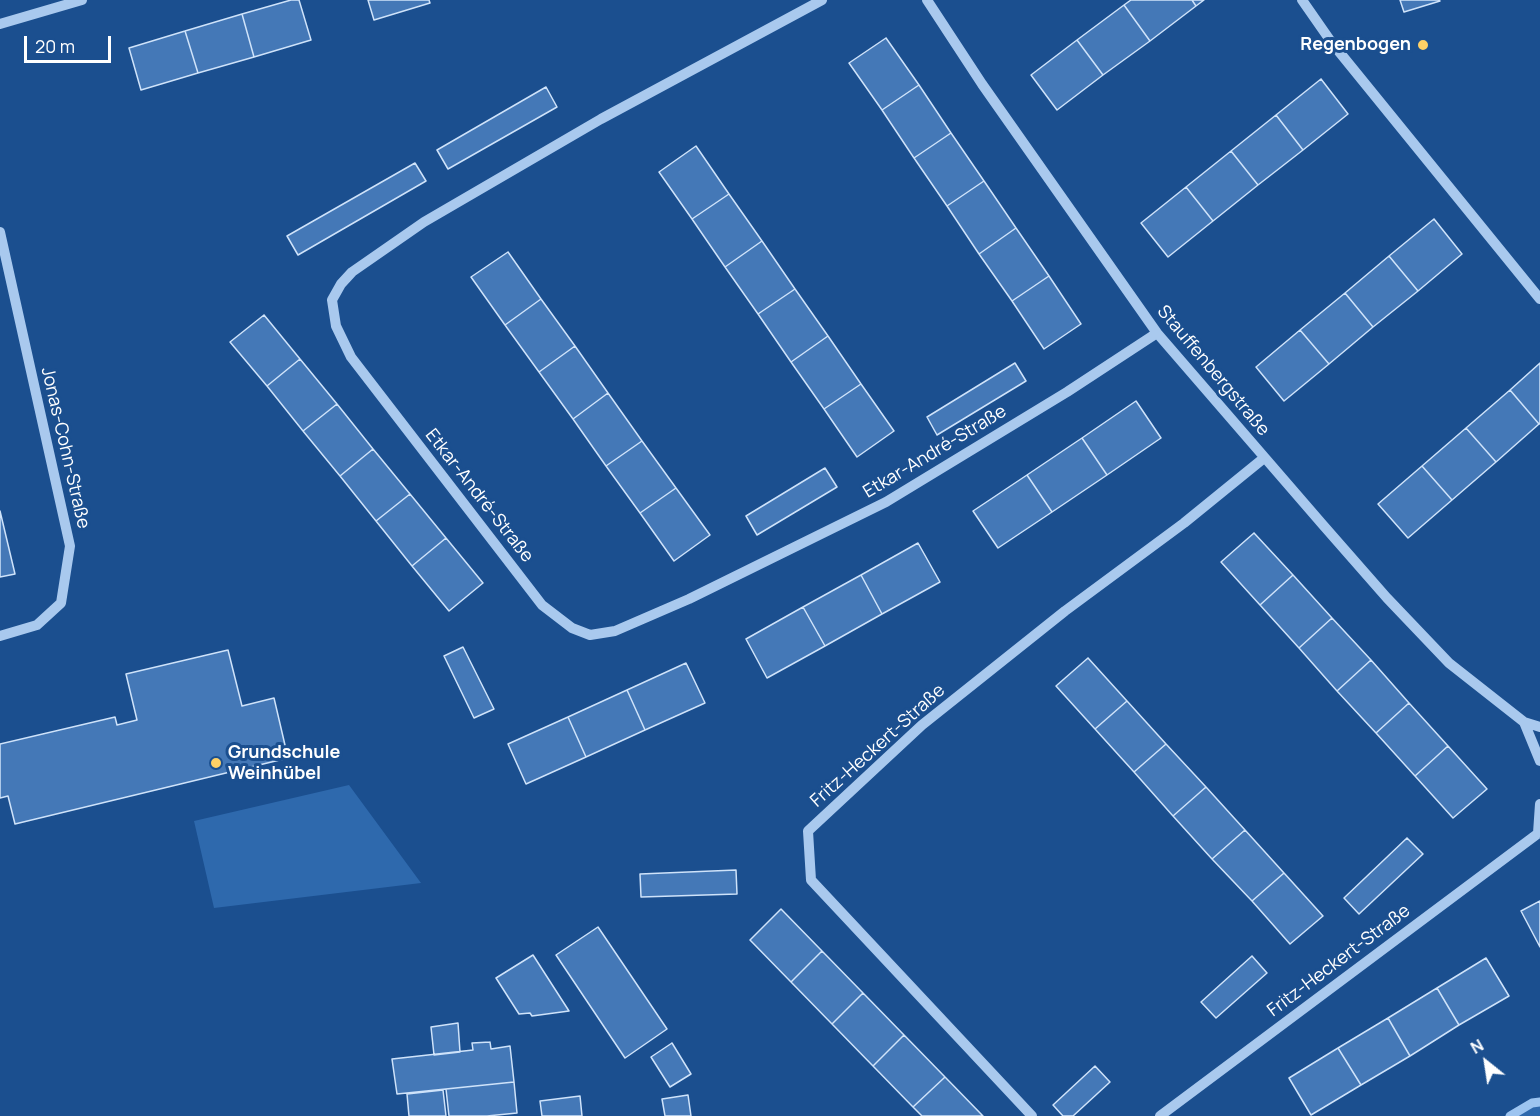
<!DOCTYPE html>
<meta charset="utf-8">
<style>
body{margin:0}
#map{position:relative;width:1540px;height:1116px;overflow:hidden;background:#1b4f8f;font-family:Manrope,sans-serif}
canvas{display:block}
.north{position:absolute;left:1456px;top:1032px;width:60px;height:60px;-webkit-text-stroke:4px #1b4f8f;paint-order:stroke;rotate:330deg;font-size:16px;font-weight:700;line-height:24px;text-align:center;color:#fff}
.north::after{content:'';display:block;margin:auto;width:21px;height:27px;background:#fff;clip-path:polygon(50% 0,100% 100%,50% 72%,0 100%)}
.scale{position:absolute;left:24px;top:36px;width:87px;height:27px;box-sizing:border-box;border:3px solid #fff;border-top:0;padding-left:8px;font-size:18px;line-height:21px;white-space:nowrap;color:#fff;-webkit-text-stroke:4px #1b4f8f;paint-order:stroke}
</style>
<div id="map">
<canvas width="1540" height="1116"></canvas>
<div class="north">N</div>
<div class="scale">20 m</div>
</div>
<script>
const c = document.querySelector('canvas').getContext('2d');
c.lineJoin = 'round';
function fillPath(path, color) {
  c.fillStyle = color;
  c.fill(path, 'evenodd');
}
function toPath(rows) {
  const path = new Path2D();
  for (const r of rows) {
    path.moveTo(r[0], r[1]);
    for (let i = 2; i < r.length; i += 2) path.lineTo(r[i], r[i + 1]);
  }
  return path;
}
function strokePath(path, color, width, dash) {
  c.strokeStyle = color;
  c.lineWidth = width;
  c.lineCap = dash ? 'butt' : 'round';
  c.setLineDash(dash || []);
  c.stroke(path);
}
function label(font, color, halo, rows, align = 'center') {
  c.font = font + ' Manrope,sans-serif';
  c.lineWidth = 6;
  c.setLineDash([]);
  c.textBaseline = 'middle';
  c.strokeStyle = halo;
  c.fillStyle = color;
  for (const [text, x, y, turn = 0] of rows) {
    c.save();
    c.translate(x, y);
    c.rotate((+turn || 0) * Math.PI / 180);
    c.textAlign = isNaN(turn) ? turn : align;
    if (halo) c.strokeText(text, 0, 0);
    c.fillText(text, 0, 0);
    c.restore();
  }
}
const green = toPath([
 [349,785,421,883,214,908,194,821],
 [1536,1104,1540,1104,1540,1116,1517,1116]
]);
const stream = toPath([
 [1510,1116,1532,1103,1540,1102]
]);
const building = toPath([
 [291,0,299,0,311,40,254,57,242,14,291,0],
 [368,0,429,0,430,3,374,20,368,0],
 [1131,0,1192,0,1196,6,1150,41,1124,5,1131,0],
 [1192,0,1204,0,1196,6,1192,0],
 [1400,0,1439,0,1440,1,1404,12,1400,0],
 [1124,5,1150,41,1103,75,1077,40,1124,5],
 [242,14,254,57,198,73,185,31,242,14],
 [185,31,198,73,141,90,129,48,185,31],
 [886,38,919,85,882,110,849,63,886,38],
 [1077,40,1103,75,1057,110,1031,75,1077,40],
 [1321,79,1348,114,1303,150,1276,115,1321,79],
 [919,85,951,133,914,158,882,110,919,85],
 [546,87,557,107,448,169,437,150,546,87],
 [1276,115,1303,150,1258,185,1231,151,1276,115],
 [951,133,984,181,947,206,914,158,951,133],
 [696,146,729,194,692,219,659,172,696,146],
 [1231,151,1258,185,1213,221,1186,187,1231,151],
 [415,163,426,181,298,255,287,236,415,163],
 [984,181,1016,228,979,254,947,206,984,181],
 [1186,187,1213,221,1168,257,1141,223,1186,187],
 [729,194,762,241,725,267,692,219,729,194],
 [1434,219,1462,254,1418,291,1389,256,1434,219],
 [1016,228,1049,276,1012,301,979,254,1016,228],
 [762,241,795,289,758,314,725,267,762,241],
 [508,252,541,299,505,325,471,277,508,252],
 [1389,256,1418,291,1373,327,1345,293,1389,256],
 [1049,276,1081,324,1044,349,1012,301,1049,276],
 [795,289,828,336,791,362,758,314,795,289],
 [1345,293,1373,327,1329,364,1300,330,1345,293],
 [541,299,575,346,539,372,505,325,541,299],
 [264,315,300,359,267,386,230,342,264,315],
 [1300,330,1329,364,1284,401,1256,367,1300,330],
 [828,336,861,384,824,409,791,362,828,336],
 [575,346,608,393,573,419,539,372,575,346],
 [300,359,337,404,303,431,267,386,300,359],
 [1015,363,1026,381,937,435,927,417,1015,363],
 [1540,363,1540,424,1539,424,1510,390,1540,363],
 [861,384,894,431,857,457,824,409,861,384],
 [1510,390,1539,424,1496,462,1466,428,1510,390],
 [608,393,642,441,606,466,573,419,608,393],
 [1136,401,1161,438,1107,475,1082,438,1136,401],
 [337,404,373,449,340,476,303,431,337,404],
 [1466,428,1496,462,1452,500,1422,466,1466,428],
 [1082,438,1107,475,1052,512,1027,475,1082,438],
 [642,441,676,488,640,513,606,466,642,441],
 [373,449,410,494,376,521,340,476,373,449],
 [1422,466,1452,500,1408,538,1378,504,1422,466],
 [825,468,837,487,757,535,746,516,825,468],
 [1027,475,1052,512,998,548,973,511,1027,475],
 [676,488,710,535,674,561,640,513,676,488],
 [410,494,446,538,412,566,376,521,410,494],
 [0,511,15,574,0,577,0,511],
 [1254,533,1293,575,1260,605,1221,562,1254,533],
 [446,538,483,583,449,611,412,566,446,538],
 [918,543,940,582,882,614,861,575,918,543],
 [861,575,882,614,825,646,803,607,861,575],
 [1293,575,1332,618,1299,648,1260,605,1293,575],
 [803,607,825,646,767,678,746,639,803,607],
 [1332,618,1371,660,1337,691,1299,648,1332,618],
 [463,647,494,709,474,718,444,656,463,647],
 [228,650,242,706,274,698,288,758,15,824,8,796,0,798,0,744,115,717,117,725,137,720,126,674,228,650],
 [1088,658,1127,701,1095,729,1056,686,1088,658],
 [1371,660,1409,703,1376,733,1337,691,1371,660],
 [686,663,705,703,645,730,627,690,686,663],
 [627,690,645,730,586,757,568,717,627,690],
 [1127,701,1166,744,1134,772,1095,729,1127,701],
 [1409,703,1448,746,1415,776,1376,733,1409,703],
 [568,717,586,757,526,784,508,744,568,717],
 [1166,744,1206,787,1173,816,1134,772,1166,744],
 [1448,746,1487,789,1453,818,1415,776,1448,746],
 [1206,787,1245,830,1212,859,1173,816,1206,787],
 [1245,830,1284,873,1252,901,1212,859,1245,830],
 [1407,838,1423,854,1359,914,1344,898,1407,838],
 [736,870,737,894,641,897,640,874,736,870],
 [1284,873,1323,916,1290,944,1252,901,1284,873],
 [1540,901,1540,947,1521,911,1540,901],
 [781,909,822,951,791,982,750,940,781,909],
 [598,927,667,1029,625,1058,556,955,598,927],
 [822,951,863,993,832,1024,791,982,822,951],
 [533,955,569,1011,532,1016,530,1013,519,1014,496,978,533,955],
 [1252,956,1267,973,1216,1018,1201,1002,1252,956],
 [1486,958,1509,996,1459,1025,1437,988,1486,958],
 [1437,988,1459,1025,1410,1056,1388,1018,1437,988],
 [863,993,904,1035,873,1066,832,1024,863,993],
 [1388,1018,1410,1056,1361,1085,1338,1048,1388,1018],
 [458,1023,460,1052,434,1055,431,1027,458,1023],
 [904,1035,945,1077,913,1107,873,1066,904,1035],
 [490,1042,491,1049,510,1046,514,1082,397,1094,392,1059,473,1050,472,1043,490,1042],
 [672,1043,691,1074,670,1087,651,1057,672,1043],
 [1338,1048,1361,1085,1311,1115,1289,1078,1338,1048],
 [1095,1066,1110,1082,1073,1116,1063,1116,1053,1105,1095,1066],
 [945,1077,983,1116,922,1116,913,1107,945,1077],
 [514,1082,517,1113,487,1116,449,1116,446,1089,514,1082],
 [443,1090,446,1116,409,1116,407,1094,443,1090],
 [688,1095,691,1116,665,1116,662,1099,688,1095],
 [580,1096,582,1116,542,1116,540,1101,580,1096]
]);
const minor = toPath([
 [822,0,601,119,424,222,352,272,341,284,332,300,336,326,351,357,542,605,572,628,590,635,615,631,689,599,886,502,1067,392,1157,333],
 [927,0,982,84,1157,333,1323,525,1387,598,1449,663,1524,722,1540,727],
 [1302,0,1332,43,1540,299],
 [0,24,82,0],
 [0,232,70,546,61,603,37,625,0,636],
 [1524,722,1540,761],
 [1538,833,1540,804],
 [1032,1116,811,880,808,831,922,725,1065,611,1184,523,1264,458],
 [1160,1116,1540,832]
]);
const markers = [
 [1423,45,6,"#ffd166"],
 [216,763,6,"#ffd166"]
];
const poiNames = [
 ["Regenbogen",1411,45],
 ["Grundschule",228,753,"left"],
 ["Weinhübel",228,774,"left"]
];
const streetNames = [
 ["Stauffenbergstraße",1213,371,50],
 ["Jonas-Cohn-Straße",65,448,77],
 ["Etkar-André-Straße",935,452,-31],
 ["Etkar-André-Straße",479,496,52],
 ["Fritz-Heckert-Straße",878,746,-42],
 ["Fritz-Heckert-Straße",1339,961,-37]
];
fillPath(green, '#2e69ad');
strokePath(stream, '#9cc4f0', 9);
fillPath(building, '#4478b7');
strokePath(building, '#cfe3fa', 1.5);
strokePath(minor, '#a9c9ee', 10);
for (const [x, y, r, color] of markers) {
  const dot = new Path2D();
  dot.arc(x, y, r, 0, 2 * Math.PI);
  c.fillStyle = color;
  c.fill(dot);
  strokePath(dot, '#1b4f8f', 2);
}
label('bold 18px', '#fff', '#1b4f8f', poiNames, 'right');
label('18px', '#fff', '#1b4f8f', streetNames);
</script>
